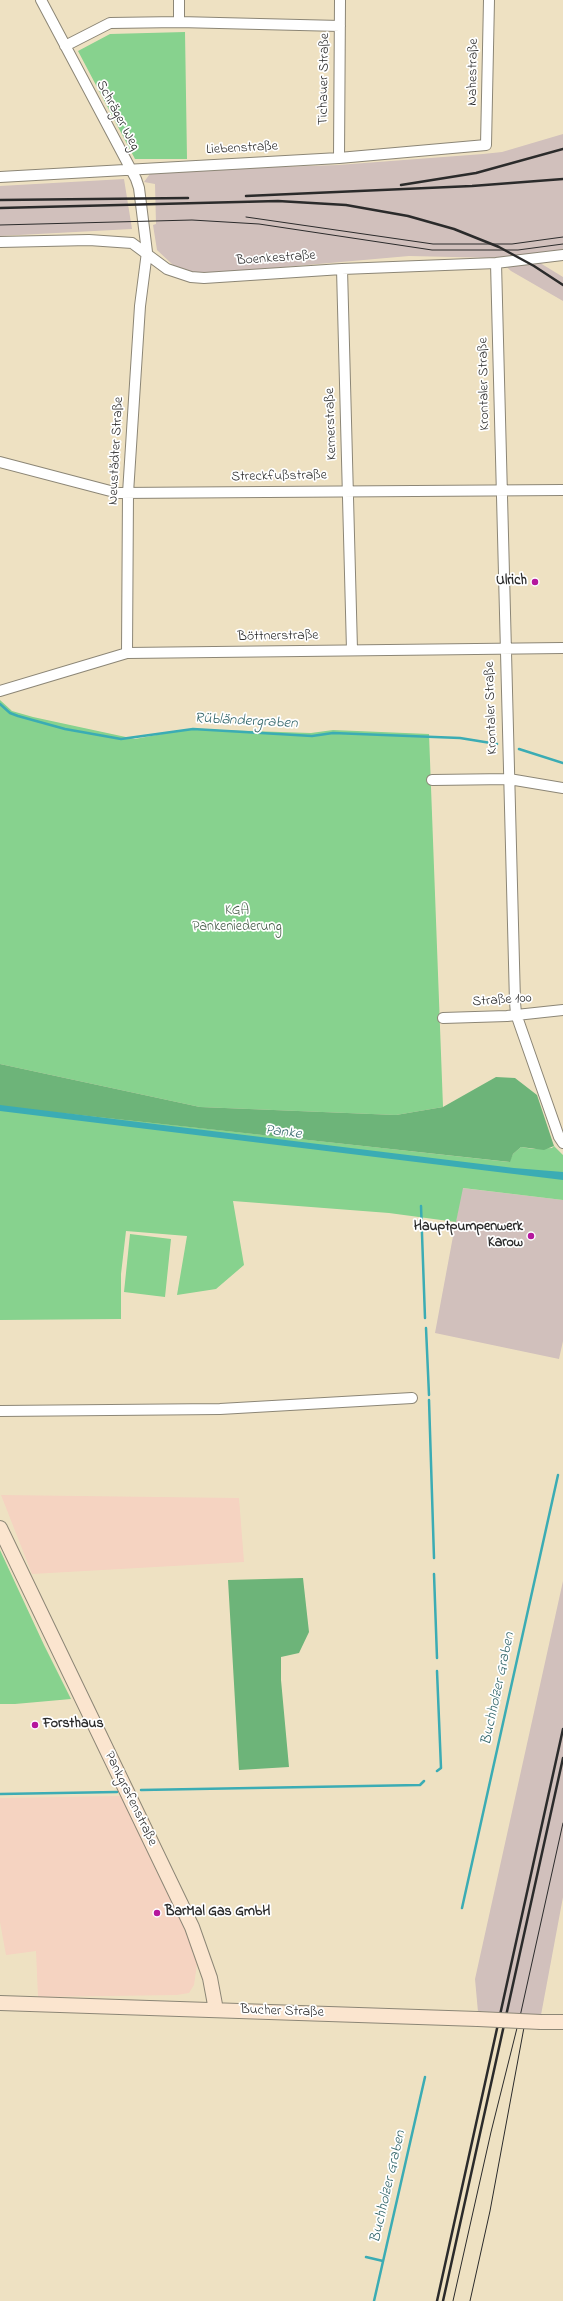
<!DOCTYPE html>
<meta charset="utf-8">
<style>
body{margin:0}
canvas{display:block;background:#eee1c2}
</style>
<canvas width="563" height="2301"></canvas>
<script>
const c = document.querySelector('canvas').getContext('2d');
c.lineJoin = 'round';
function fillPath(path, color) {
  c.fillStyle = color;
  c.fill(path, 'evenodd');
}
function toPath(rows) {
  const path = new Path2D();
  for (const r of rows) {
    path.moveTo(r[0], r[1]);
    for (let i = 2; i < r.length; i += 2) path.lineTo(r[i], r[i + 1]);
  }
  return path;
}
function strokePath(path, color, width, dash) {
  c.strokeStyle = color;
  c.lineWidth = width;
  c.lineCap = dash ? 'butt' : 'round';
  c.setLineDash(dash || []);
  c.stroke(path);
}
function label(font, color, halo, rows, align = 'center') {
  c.font = font + ' "Indie Flower",sans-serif';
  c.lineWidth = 3.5;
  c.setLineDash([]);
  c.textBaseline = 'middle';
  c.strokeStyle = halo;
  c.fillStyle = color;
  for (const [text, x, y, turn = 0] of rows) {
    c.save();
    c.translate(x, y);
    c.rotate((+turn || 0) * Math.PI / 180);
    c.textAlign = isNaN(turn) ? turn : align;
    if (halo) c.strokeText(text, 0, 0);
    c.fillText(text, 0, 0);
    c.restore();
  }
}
const built = toPath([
 [1,1495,239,1498,244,1562,32,1574],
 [121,1796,197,1952,197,1964,194,1985,189,1993,177,1995,38,1997,36,1951,6,1955,0,1922,0,1798]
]);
const industrial = toPath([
 [563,134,563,250,527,255,563,277,563,301,511,271,497,258,409,256,205,274,195,273,174,266,157,250,153,225,156,224,155,184,144,182,152,171,338,165,483,154,502,152],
 [124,179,132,229,0,236,0,186],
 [462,1188,563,1200,563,1341,559,1359,435,1333],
 [563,1581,563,1897,541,2015,478,2012,475,1979]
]);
const green = toPath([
 [185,32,187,159,135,159,78,51,110,34],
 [0,700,12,711,33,717,135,739,189,729,311,733,333,730,429,734,443,1107,396,1115,200,1107,0,1064],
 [0,1106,509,1162,513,1154,521,1147,533,1149,552,1148,554,1146,563,1155,563,1200,463,1188,456,1222,389,1213,233,1201,244,1265,216,1289,177,1295,187,1236,126,1231,121,1274,121,1319,0,1320],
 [130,1234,171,1239,165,1297,124,1292],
 [0,1550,44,1645,71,1699,15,1704,0,1704]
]);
const forest = toPath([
 [0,1064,200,1107,396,1115,443,1107,496,1077,515,1078,537,1095,554,1146,544,1150,521,1147,513,1154,510,1162,15,1108,0,1106],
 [303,1578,309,1632,299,1653,281,1657,281,1680,289,1767,239,1770,228,1580]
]);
const water = toPath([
 [0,1105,514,1168,563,1172,563,1180,0,1111]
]);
const stream = toPath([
 [0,704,10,713,18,716,65,729,121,739,193,729,312,736,333,733,460,738,497,744],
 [519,749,563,763],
 [421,1206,425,1318],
 [426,1328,429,1395],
 [429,1400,434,1558],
 [434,1574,437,1658],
 [437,1671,441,1768,437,1771],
 [141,1790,420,1785,424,1781],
 [0,1794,117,1792],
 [462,1908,558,1475],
 [366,2257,383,2261],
 [374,2301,425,2077]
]);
const street = toPath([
 [41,0,136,179,139,188,147,252,140,306,128,493,127,653],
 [179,22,179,0],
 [65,46,110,23,179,22,340,26],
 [339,158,340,0],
 [0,177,339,158,486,145,489,0],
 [0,242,89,240,132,243,167,269,191,277,204,278,342,269,496,263,563,255],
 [496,263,515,1002,516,1014,559,1137,563,1143],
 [342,269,352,650],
 [0,462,118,493,563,490],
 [0,691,127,653,563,648],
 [432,780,509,779,563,788],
 [443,1018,507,1016,563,1010],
 [0,1411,220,1409,412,1398]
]);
const secondary = toPath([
 [0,1528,192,1927,210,1978,216,2010],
 [0,2003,478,2019],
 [541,2022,563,2022]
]);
const tram = toPath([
 [246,217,433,244,512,244,563,237],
 [0,225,192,220,259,224,432,250,518,250,563,244],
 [453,2301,491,2132,521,2012,563,1823],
 [470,2301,490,2211,525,2022]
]);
const rail = toPath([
 [401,185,476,173,563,149],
 [246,196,472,186,563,179],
 [0,200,188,198],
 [0,208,278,201,346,205,408,216,454,229,499,247,534,266,563,285],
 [437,2301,563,1729],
 [443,2301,563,1758]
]);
const secondaryBridge = toPath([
 [478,2019,541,2022]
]);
const markers = [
 [535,582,4,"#b5179e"],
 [531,1236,4,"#b5179e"],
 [35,1725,4,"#b5179e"],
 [157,1913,4,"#b5179e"]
];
const streetNames = [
 ["Nahestraße",474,72,-89],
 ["Tichauer Straße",325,79,-89],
 ["Schräger Weg",117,116,62],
 ["Liebenstraße",242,149,-3],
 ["Boenkestraße",276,259,-4],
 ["Krontaler Straße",485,384,-91],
 ["Kernerstraße",332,424,-92],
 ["Neustädter Straße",117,451,-87],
 ["Streckfußstraße",279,477,-1],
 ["Böttnerstraße",278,637,-1],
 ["Krontaler Straße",492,708,-92],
 ["Straße 100",502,1001,-4],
 ["Pankgrafenstraße",130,1799,64],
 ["Bucher Straße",282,2012,2]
];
const poiNames = [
 ["Ulrich",527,582],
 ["Hauptpumpenwerk",523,1228],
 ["Karow",523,1244],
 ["Forsthaus",43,1725,"left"],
 ["BarMal Gas GmbH",165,1913,"left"]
];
const parkNames = [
 ["KGA",237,912],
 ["Pankeniederung",237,928]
];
const waterNames = [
 ["Rübländergraben",246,722,3],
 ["Panke",283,1133,7],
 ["Buchholzer Graben",499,1689,-78],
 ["Buchholzer Graben",389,2187,-77]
];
fillPath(built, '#f5d3c1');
fillPath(industrial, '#d1c0bc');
fillPath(green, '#87d28e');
fillPath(forest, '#6db479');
fillPath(water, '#3bacb4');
strokePath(stream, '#3bacb4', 2.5);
strokePath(street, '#8c8676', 12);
strokePath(secondary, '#8c8676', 16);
strokePath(street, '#fff', 10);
strokePath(secondary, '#fbe5cf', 14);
strokePath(tram, '#2b2b2b', 1);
strokePath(rail, '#2b2b2b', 2.5);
strokePath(secondaryBridge, '#8c8676', 16, []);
strokePath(secondaryBridge, '#fbe5cf', 14);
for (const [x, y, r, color] of markers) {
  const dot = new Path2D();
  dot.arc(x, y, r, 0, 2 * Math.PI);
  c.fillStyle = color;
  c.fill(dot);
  strokePath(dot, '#fff', 1.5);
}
label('14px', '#2b2b2b', '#fff', streetNames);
label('bold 14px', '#2b2b2b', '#fff', poiNames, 'right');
label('14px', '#475d49', '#fff', parkNames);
label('italic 15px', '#326569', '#fff', waterNames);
</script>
